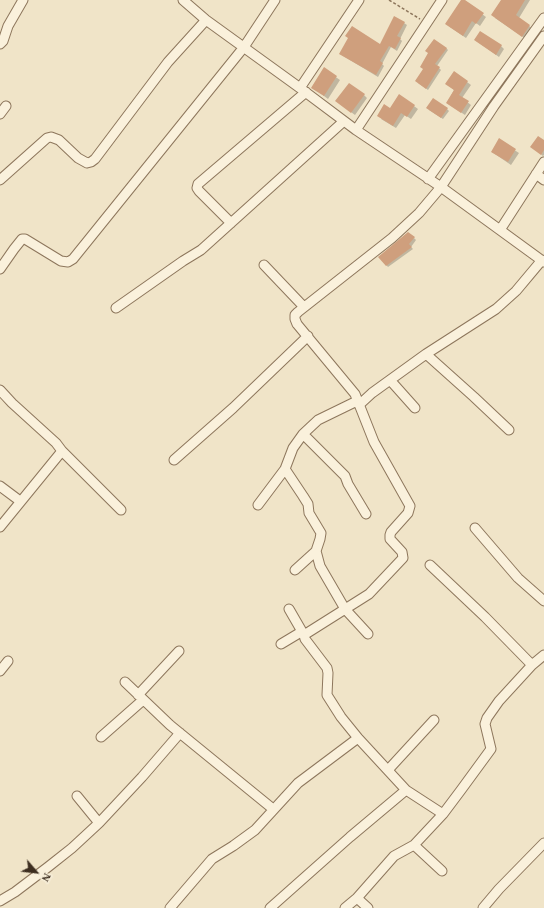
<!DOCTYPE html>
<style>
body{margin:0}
#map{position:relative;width:544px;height:908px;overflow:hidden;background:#f0e4c8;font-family:Georgia,serif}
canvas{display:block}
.north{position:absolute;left:16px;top:852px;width:40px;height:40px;-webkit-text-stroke:3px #f7eed8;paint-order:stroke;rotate:118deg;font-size:11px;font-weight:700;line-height:16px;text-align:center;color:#3d2e20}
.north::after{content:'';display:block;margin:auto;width:14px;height:18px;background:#3d2e20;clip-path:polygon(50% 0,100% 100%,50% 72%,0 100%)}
</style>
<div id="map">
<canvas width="544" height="908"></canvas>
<div class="north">N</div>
</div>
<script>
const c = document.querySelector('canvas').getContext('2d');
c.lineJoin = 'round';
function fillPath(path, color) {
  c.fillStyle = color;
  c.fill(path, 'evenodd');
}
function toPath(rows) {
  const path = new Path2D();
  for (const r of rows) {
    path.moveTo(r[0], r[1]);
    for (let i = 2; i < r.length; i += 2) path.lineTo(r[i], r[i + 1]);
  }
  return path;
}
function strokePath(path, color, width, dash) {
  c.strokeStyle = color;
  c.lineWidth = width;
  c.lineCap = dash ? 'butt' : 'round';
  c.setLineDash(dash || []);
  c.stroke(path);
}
const shadow = toPath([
 [463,0,486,17,480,26,476,23,466,38,450,27],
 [502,0,530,0,519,18,533,29,526,39,495,18],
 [395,17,407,25,400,39,402,41,397,51,391,47,382,64,384,66,378,77,340,54,380,46],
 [475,40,501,46,504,49,499,57],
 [446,48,448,50,437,66,441,70,428,90,418,83,424,69],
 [324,69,340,80,328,99,312,87],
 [455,73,471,85,462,98,471,105,465,115,447,103,454,90,447,84],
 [364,95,367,98,355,115,340,104],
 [399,95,418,109,411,119,405,115,396,128,381,119,390,109],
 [447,109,449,111,443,119,429,110],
 [499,140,519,153,511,165,492,152],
 [544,141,544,155,543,156,533,148],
 [414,238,416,240,411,247,413,249,388,267,379,257]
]);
const building = toPath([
 [461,0,465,0,484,13,476,24,472,21,463,36,445,24],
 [501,0,525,0,516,15,530,25,522,37,491,15],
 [394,16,405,22,397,36,401,38,395,49,389,46,380,61,383,63,376,75,339,54,348,38,345,36,352,26,380,44],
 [480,31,502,45,496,55,474,40],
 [434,39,447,48,435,64,440,67,426,89,415,81,423,69,420,67,428,53,425,51],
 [324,67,337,76,324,96,311,88],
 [454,71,468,81,459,95,469,101,461,113,446,103,454,90,445,84],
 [349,83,365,94,351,113,335,101],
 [399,94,415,105,407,117,401,113,393,126,377,116,384,104,390,108],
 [433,98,448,108,441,118,426,108],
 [538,136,544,140,544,150,541,155,530,147],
 [499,138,516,149,508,162,491,152],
 [408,232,415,237,409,244,412,247,386,266,378,257]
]);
const path = toPath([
 [389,0,420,19]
]);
const minor = toPath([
 [183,0,206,20,300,88,356,130,441,187,544,262],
 [0,44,3,41,8,26,23,0],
 [300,88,359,0],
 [0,114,6,106],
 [356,130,442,0],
 [536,174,544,180],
 [428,179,544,18],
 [0,180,47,138,51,137,59,140,78,158,87,163,91,162,95,159,168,62,206,20],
 [231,223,199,191,197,188,198,184,306,92],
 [500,230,544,162],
 [264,265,304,307],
 [0,269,14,249,22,239,25,239,61,261,68,262,73,259,244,47,275,0],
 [116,308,183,261,201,250,344,121],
 [426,354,474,397,509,430],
 [390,380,415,408],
 [0,390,12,403,56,443,62,451,0,527],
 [359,405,372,393,426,354,496,309,516,291,542,260],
 [303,434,345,476,348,484,366,514],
 [62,451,121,510],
 [174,460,233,408,308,336],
 [285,469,303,496,308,504,309,513,321,533,320,539,316,551,320,566,345,609,368,634],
 [0,486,20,501],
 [258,505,285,469,293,448,303,434,318,420,357,401],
 [475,528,518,578,544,601],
 [430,565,485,617,532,665],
 [295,570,316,551],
 [289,609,304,635],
 [281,644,301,632],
 [0,671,8,661],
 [125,682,170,725,273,809],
 [138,695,179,651],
 [101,737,143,700],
 [388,770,434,720],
 [77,796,99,823],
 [443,814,406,790,358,738,341,717,327,695,328,673,327,668,305,639,304,635,369,594,403,558,402,552,390,539,390,535,391,532,408,513,410,506,374,442,355,394,297,324,295,319,295,315,298,312,392,238,419,213,441,187,494,106,544,36],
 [414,845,442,871],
 [357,898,368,908],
 [0,901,15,892,48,867,72,848,99,823,142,777,180,733],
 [170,908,212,859,233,846,255,830,298,783,358,738],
 [270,908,350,837,406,790],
 [345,908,357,898,394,856,414,845,443,814,461,790,491,749,485,724,487,718,499,701,532,665,544,655],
 [483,908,499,889,544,843]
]);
fillPath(shadow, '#0003');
fillPath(building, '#cf9f7d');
strokePath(minor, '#8d765c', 11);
strokePath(path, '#8d765c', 1.5, [3, 2]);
strokePath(minor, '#faf1dc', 9);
</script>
